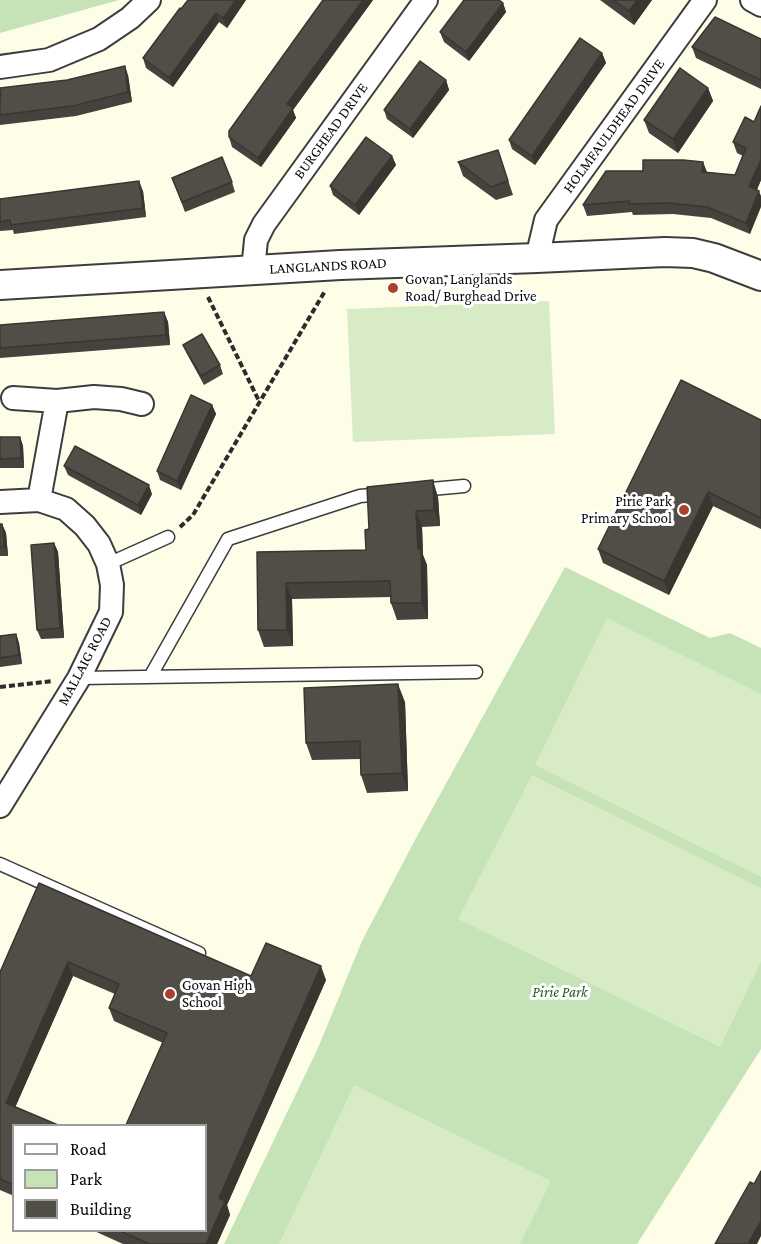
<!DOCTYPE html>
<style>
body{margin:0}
#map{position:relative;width:761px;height:1244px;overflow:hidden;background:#fdfde8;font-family:"Crimson Pro",serif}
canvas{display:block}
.legend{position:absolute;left:12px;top:1124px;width:195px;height:108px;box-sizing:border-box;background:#fff;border:2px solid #9d9d9d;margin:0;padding:8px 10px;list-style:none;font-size:18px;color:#0a0a0a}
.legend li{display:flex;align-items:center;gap:12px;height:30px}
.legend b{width:30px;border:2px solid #9d9d9d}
</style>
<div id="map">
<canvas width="761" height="1244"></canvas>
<ul class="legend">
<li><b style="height:8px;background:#fff"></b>Road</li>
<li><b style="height:16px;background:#c5e3b6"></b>Park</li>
<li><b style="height:16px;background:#514d47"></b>Building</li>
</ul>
</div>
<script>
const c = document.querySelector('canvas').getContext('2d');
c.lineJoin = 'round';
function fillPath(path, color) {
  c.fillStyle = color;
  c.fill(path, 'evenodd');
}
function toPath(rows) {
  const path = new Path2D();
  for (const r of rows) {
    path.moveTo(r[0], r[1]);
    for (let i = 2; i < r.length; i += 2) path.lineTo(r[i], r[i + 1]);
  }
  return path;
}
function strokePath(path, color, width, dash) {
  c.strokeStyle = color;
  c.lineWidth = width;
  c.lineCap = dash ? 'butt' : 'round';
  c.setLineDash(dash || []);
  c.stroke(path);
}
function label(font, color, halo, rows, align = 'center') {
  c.font = font + ' "Crimson Pro",serif';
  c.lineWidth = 6;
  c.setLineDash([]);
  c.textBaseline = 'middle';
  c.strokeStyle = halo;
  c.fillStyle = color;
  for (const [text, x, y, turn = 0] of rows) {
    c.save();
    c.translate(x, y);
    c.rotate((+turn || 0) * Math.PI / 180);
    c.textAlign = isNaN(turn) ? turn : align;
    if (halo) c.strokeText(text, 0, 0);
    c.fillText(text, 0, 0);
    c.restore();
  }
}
const green = toPath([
 [0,0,119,0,0,33],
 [565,567,710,638,730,633,761,648,761,1049,637,1244,224,1244,318,1048,362,941,415,840]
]);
const pitch = toPath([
 [549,301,555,434,353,442,347,309],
 [607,618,761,694,761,877,535,765],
 [532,775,761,888,761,962,720,1047,458,919],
 [354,1085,551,1181,520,1244,279,1244]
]);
const path = toPath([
 [208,297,259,401],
 [180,527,193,515,325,291],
 [0,687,53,681]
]);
const service = toPath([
 [420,490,464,486],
 [108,564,168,537],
 [150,677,228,539,360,496,382,494],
 [79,678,476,672],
 [0,864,199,953]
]);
const minor = toPath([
 [752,0,761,5],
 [0,67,49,60,99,39,130,18,149,0],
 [537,258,546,220,705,0],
 [253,270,256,240,264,224,426,0],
 [13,398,57,401,94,397,121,399,142,404],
 [39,500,57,401],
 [0,502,39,500,66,509,85,526,99,544,108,564,112,585,111,612,79,678,0,806]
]);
const tertiary = toPath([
 [0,285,340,265,537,258,665,252,693,253,714,258,761,276]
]);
const wall = toPath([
 [246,0,227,28,219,22,173,87,146,68,143,58,181,9],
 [323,0,373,0,293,110,296,118,261,167,232,147,229,137],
 [600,0,652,0,634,25],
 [503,3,506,12,469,61,444,42,440,32],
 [761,39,761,89,696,58,692,47],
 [602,53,606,63,535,165,512,149,509,140],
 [128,75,132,102,76,116,0,125,0,98],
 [446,80,449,90,413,138,387,119,384,110],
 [708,88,713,101,678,153,649,133,644,120],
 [745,117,761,180,757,190,750,234,711,218,673,214,633,215,632,212,587,216,583,205,643,171,703,162,707,172,735,175,743,156,737,153,733,142],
 [498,150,513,195,496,200,463,176,458,162],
 [392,156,396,165,359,215,333,195,330,186],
 [172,178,232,182,235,192,185,212],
 [143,191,146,217,14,234,13,230,0,231,0,199],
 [164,312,168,322,170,345,0,358,0,325],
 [183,345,220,365,223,374,204,385,187,354],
 [212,405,216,414,181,490,160,480,157,471],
 [761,420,761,529,713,506,669,595,603,563,598,549],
 [0,437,20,437,23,446,24,468,0,468],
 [64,466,152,494,141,515,68,475],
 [438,497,440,526,422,527,423,555,427,565,428,619,397,620,391,603,391,597,292,599,293,646,264,647,258,630,257,552,366,550,369,529],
 [0,524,2,524,6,533,8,556,0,556],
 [54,543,58,552,64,638,41,639,37,630],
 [16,634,19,643,22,664,0,667,0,636],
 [405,702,408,791,367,793,361,775,360,759,312,760,306,743],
 [39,883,251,976,326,980,227,1205,230,1215,217,1244,123,1244,92,1230,206,1230,163,1043,114,1021,109,1008,115,994,73,976,15,1107,14,1125,14,1196,0,1190,0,972]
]);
const shadedWall = toPath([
 [236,0,246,0,227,28,223,18],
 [363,0,373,0,293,110,296,118,261,167,258,158,287,104],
 [637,0,652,0,634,25,629,11],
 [503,3,506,12,469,61,466,52],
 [216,13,219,22,173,87,169,78],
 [602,53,606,63,535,165,532,156],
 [125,66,128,75,132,102,128,92],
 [446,80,449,90,413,138,410,129],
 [708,88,713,101,678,153,673,139],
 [392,156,396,165,359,215,355,205],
 [761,160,761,180,753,197,749,186],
 [703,162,707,173,702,172],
 [139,181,143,191,146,217,143,208],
 [759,191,761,196,761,207,750,234,746,223],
 [164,312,168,322,170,345,166,335],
 [212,405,216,414,181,490,177,481],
 [20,437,23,446,24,468,21,458],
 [433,480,438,497,440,526,434,510],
 [149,485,152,494,141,515,138,505],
 [708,492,713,506,669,595,664,581],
 [416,511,422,527,423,555,427,565,428,619,422,603,418,549],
 [2,524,6,533,8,556,4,546],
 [54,543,58,552,64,638,60,628],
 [286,583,292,599,293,646,287,630],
 [16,634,19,643,22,664,19,655],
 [398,684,405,702,408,791,402,773],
 [68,962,73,976,11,1117,6,1103],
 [321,966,326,980,227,1205,230,1215,217,1244,206,1244,219,1198],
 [761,1221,761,1236,757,1244,748,1244]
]);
const building = toPath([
 [188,0,236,0,223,18,216,13,169,78,143,58,180,8,181,9,188,0],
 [323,0,363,0,287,104,293,108,258,158,229,137,229,131,323,0],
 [464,0,499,0,503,3,466,52,440,32,464,0],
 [613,0,637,0,629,11,613,0],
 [715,17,761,39,761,80,692,47,715,17],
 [580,38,602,53,532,156,509,140,580,38],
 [420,61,446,80,410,129,384,110,420,61],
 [125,66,128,92,73,106,0,115,0,98,1,98,0,88,67,80,125,66],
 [680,68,708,88,673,139,644,120,680,68],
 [761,106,761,160,749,186,759,191,746,223,707,207,669,203,629,204,629,201,583,205,606,171,643,171,643,160,683,160,703,162,702,172,735,175,746,148,733,142,745,117,754,122,761,106],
 [366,137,392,156,355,205,330,186,366,137],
 [498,150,508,181,491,187,458,162,498,150],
 [222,157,232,182,182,202,172,178,222,157],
 [139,181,143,208,11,225,10,220,0,222,0,199,139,181],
 [164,312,166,335,0,348,0,325,164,312],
 [202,334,220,365,201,376,183,345,202,334],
 [681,380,761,420,761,518,708,492,664,581,598,549,681,380],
 [191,395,212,405,177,481,157,471,191,395],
 [0,437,20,437,21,458,0,459,0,437],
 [75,446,149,485,138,505,64,466,75,446],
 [433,480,434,510,416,511,418,549,421,549,422,603,391,603,390,581,286,583,287,630,258,630,257,552,366,550,365,530,369,529,367,487,433,480],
 [0,524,2,524,4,546,0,547,0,524],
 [54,543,60,628,37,630,31,545,54,543],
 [16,634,19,655,0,658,0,636,16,634],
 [398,684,402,773,361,775,360,741,306,743,304,688,398,684],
 [39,883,251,976,266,943,321,966,219,1198,225,1201,206,1244,149,1244,118,1230,206,1230,206,1125,126,1125,167,1033,109,1008,119,984,68,962,6,1103,58,1125,14,1125,14,1185,0,1179,0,972,39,883],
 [761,1171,761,1221,748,1244,715,1244,750,1182,754,1184,761,1171]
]);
const markers = [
 [393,288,6,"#ac402f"],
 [684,510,6,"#ac402f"],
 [170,994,6,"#ac402f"]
];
const streetNames = [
 ["HOLMFAULDHEAD DRIVE",614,126,-54],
 ["BURGHEAD DRIVE",331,131,-54],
 ["LANGLANDS ROAD",328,266,-3],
 ["MALLAIG ROAD",85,661,-62]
];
const poiNames = [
 ["Govan, Langlands",405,279],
 ["Road/ Burghead Drive",405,296],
 ["Pirie Park",672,501,"right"],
 ["Primary School",672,518,"right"],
 ["Govan High",182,985],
 ["School",182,1002]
];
const parkNames = [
 ["Pirie Park",560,992]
];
fillPath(green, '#c5e3b6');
fillPath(pitch, '#d8ebc7');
strokePath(service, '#3d3d3d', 15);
strokePath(minor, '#3d3d3d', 26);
strokePath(tertiary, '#3d3d3d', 32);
strokePath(path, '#2c2c2c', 4, [6, 3]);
strokePath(service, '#fff', 12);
strokePath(minor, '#fff', 22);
strokePath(tertiary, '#fff', 28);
fillPath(wall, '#46423d');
fillPath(shadedWall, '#393632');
fillPath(building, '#514d47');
strokePath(building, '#393632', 1.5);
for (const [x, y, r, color] of markers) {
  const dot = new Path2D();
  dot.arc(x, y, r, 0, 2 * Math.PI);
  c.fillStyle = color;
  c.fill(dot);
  strokePath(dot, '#fff', 2);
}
label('15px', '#0a0a0a', '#fff', streetNames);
label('15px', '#0a0a0a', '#fff', poiNames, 'left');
label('italic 15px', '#225a21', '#fff', parkNames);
</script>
